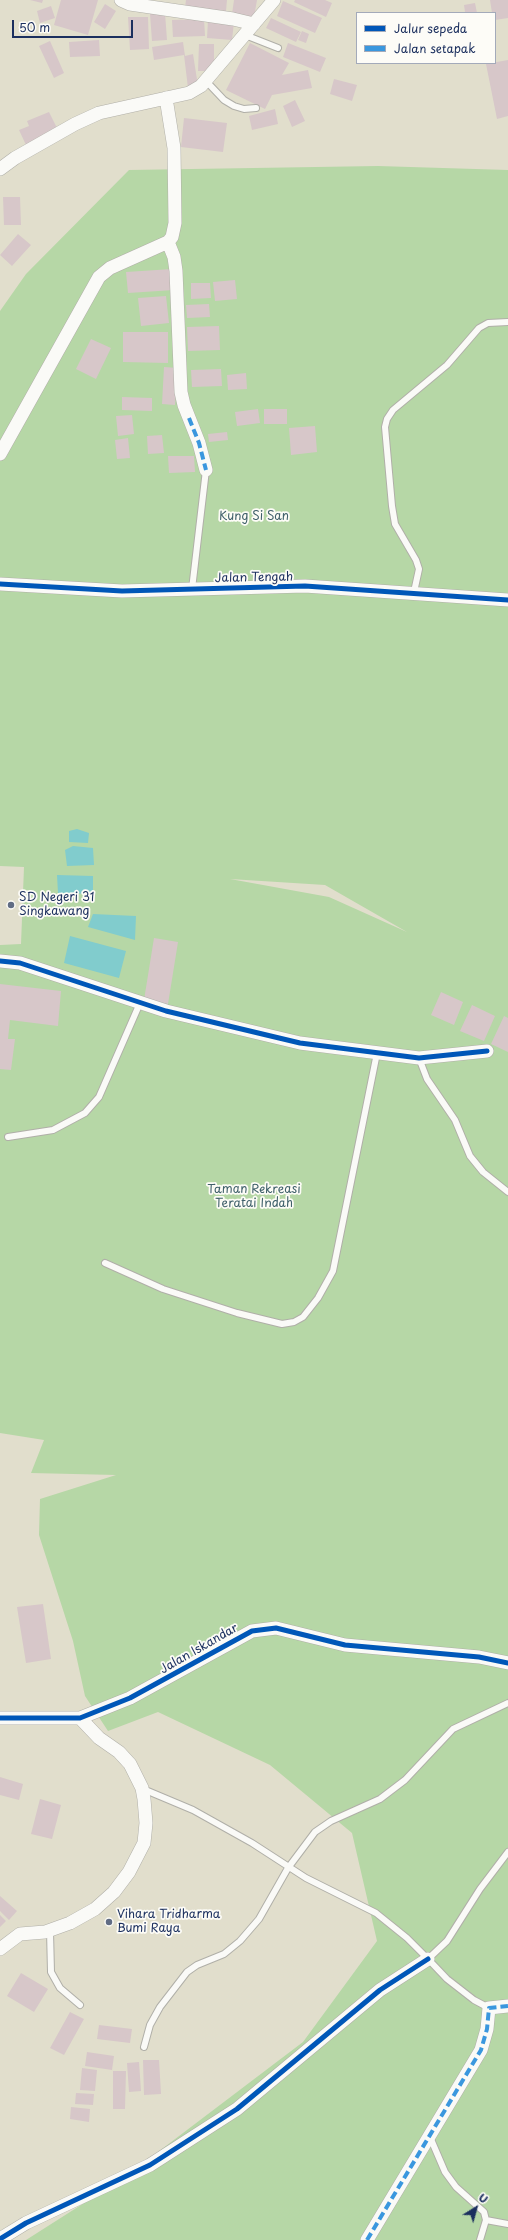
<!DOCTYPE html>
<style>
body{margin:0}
#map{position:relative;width:508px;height:2240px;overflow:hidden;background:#e1decc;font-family:"Playpen Sans",sans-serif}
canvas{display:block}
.legend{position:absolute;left:356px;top:12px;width:140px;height:52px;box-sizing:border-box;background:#fdfcf7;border:1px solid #a3aaba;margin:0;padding:5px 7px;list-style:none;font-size:12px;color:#1b2f5e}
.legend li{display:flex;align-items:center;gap:8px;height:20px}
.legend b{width:20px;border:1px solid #a3aaba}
.north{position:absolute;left:456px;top:2188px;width:40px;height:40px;-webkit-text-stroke:3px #fdfcf7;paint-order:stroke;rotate:37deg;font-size:11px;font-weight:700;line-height:16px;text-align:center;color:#1b2f5e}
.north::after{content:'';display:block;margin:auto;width:14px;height:18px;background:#1b2f5e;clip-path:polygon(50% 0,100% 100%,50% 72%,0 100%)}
.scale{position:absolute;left:12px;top:20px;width:121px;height:18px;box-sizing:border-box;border:2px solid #1b2f5e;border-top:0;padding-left:5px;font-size:12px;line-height:14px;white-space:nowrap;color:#1b2f5e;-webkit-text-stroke:3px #fdfcf7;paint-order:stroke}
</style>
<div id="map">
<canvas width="508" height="2240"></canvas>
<ul class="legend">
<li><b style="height:5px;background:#0057b8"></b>Jalur sepeda</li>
<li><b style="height:5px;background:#3a97de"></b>Jalan setapak</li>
</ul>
<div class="north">U</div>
<div class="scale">50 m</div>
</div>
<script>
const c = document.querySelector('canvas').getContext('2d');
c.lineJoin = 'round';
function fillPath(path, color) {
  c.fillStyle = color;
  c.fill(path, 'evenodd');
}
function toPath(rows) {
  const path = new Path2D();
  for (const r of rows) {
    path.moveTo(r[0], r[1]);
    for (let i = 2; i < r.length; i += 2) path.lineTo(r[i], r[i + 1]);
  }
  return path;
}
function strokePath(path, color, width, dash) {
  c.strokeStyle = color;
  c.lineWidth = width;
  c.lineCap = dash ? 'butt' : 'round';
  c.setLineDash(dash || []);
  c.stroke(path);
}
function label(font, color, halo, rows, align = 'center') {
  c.font = font + ' "Playpen Sans",sans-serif';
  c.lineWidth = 3.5;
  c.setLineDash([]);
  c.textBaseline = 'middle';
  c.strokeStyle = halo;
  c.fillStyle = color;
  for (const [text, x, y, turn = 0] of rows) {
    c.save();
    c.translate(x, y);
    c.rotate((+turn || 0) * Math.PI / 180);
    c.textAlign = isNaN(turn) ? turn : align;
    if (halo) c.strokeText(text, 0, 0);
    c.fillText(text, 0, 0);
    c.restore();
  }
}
const green = toPath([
 [378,166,508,170,508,2240,26,2240,125,2177,303,2042,377,1941,352,1833,270,1765,158,1712,108,1731,85,1696,73,1641,39,1535,40,1499,116,1475,31,1473,44,1440,0,1433,0,945,21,944,24,867,0,866,0,311,26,274,129,170],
 [230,879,325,885,407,932,329,897]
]);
const water = toPath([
 [77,829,89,833,88,843,69,842,69,831],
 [73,846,93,848,94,865,67,866,65,850],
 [57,875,93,876,93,894,58,893],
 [93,914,136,916,135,940,88,927],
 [70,936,126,951,119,978,64,963]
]);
const building = toPath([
 [30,0,43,0,42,3],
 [61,0,98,0,88,35,54,25],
 [186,0,227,0,226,11,185,7],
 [234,0,257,0,254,17,232,14],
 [295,0,325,0,332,3,326,17,294,2],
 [490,0,508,0,508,18,495,20,495,13,492,13],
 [283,1,322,18,315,33,277,16],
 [475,3,477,13,461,13,465,12,464,5],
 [105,4,116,11,105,29,94,22],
 [51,6,55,18,40,23,37,11],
 [165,13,167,40,152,41,150,14],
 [128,17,148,17,149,49,130,50],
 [271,18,301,32,296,42,266,28],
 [204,19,205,36,173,37,172,20],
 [208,20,234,22,232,40,207,38],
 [302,31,309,34,306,43,298,40],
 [99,40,100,56,70,57,69,42],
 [50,41,64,73,54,78,39,46],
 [183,42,185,56,193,54,198,86,188,88,184,55,154,60,152,47],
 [250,43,289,63,282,75,308,70,312,88,272,95,265,109,226,90],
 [288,43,326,58,320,72,283,57],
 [199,44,214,44,214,71,198,71],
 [508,60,508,116,497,119,486,64],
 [334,79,357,85,352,101,330,94],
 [295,100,305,121,292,127,283,106],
 [275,109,278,124,252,130,249,116],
 [49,112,58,130,26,145,19,130,29,126,27,121],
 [184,118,227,123,223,152,181,147],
 [3,197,20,197,21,225,4,225],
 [18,234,31,245,12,266,0,255],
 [172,269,174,290,128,293,126,272],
 [235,280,237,299,215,301,213,282],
 [191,283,210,283,211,298,191,299],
 [166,296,169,323,141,326,138,298],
 [209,304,210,317,187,318,186,305],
 [219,326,220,350,188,351,187,327],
 [123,332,168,332,168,363,123,362],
 [91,339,111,348,96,379,76,369],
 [164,367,178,368,175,405,162,404],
 [221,369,222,386,192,387,191,370],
 [246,373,247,389,228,390,227,375],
 [122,397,152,398,152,411,122,410],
 [258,409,260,423,237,426,235,412],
 [264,409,287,409,287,424,264,424],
 [132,415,134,434,118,436,116,416],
 [315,426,317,452,291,455,289,428],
 [227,432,228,440,209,442,208,434],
 [162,435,164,453,148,454,147,436],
 [128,438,130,458,117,459,115,440],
 [168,456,194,456,195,472,169,473],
 [154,938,178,942,168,1004,144,1000],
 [0,984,61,991,58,1026,10,1020,8,1039,15,1039,11,1070,0,1069],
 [441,992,463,1002,454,1025,431,1015],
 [472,1005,495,1016,484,1041,460,1031],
 [504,1016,508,1018,508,1052,491,1044],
 [43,1604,51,1659,26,1663,17,1607],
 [0,1777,23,1784,19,1800,0,1795],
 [40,1799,61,1805,52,1839,31,1834],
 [0,1896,17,1911,9,1920,0,1911],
 [0,1915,6,1921,0,1927],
 [21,1973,48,1989,34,2012,7,1996],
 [70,2012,84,2019,64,2055,50,2048],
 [99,2025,132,2029,130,2043,97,2039],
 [87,2052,114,2056,112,2070,85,2066],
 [143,2060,159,2060,161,2094,144,2095],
 [139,2062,141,2091,129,2092,127,2063],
 [82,2068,97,2070,95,2091,80,2090],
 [113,2071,126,2071,125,2109,113,2109],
 [76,2093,94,2094,93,2105,75,2104],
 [71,2107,90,2109,89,2122,70,2119]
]);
const service = toPath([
 [245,35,278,48],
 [206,81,224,100,234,106,244,109,256,108],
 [192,589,206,470],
 [414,592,419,569,416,560,395,524,392,506,385,427,387,419,393,410,447,365,479,328,488,323,508,322],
 [419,1058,427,1079,455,1120,470,1156,483,1172,508,1192],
 [8,1137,53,1130,85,1113,99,1097,140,1003],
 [105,1263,163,1289,237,1313,282,1324,294,1322,303,1317,318,1298,333,1271,377,1053],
 [143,1789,193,1810,252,1843,306,1878,376,1913,407,1938,428,1959],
 [50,1931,51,1972,60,1988,80,2005],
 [489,2008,474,2000,447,1979,428,1959,447,1941,480,1889,508,1852],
 [144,2047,150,2025,160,2007,187,1972,197,1965,224,1954,240,1941,259,1919,288,1868,315,1832,331,1821,380,1799,405,1780,453,1729,508,1703],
 [430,2137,445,2172,456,2187,484,2212,486,2220,480,2240],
 [486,2220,508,2224]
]);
const minor = toPath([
 [121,0,130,4,233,19,254,24],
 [0,169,15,158,75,124,99,113,189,93,201,86,274,0],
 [168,242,174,257,176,271,181,392,184,405,199,443,206,470],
 [0,454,99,277,110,268,168,242,172,237,175,223,174,148,166,98],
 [0,584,122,591,305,586,508,600],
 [0,961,20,963,166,1011,300,1043,419,1058,487,1051],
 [0,1718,80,1718,130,1698,252,1631,276,1628,345,1645,479,1657,508,1663],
 [0,1949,20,1934,45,1932,70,1923,95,1909,114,1892,129,1872,144,1843,146,1823,144,1799,142,1788,130,1764,119,1752,99,1738,80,1718],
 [0,2239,26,2223,150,2165,237,2109,380,1990,428,1959],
 [367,2240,481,2050,487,2029,489,2008,508,2006]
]);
const quiet = toPath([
 [189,418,199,443,206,470],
 [367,2240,481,2050,487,2029,489,2008,508,2006]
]);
const cycleway = toPath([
 [0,584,122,591,305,586,508,600],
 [0,961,20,963,166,1011,300,1043,419,1058,487,1051],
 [0,1718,80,1718,130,1698,252,1631,276,1628,345,1645,479,1657,508,1663],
 [0,2239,26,2223,150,2165,237,2109,380,1990,428,1959]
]);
const markers = [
 [11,905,4,"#606c84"],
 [109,1922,4,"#606c84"]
];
const parkNames = [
 ["Kung Si San",254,517],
 ["Taman Rekreasi",254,1190],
 ["Teratai Indah",254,1204]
];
const streetNames = [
 ["Jalan Tengah",254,578,-1],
 ["Jalan Iskandar",199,1649,-30]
];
const poiNames = [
 ["SD Negeri 31",19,898],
 ["Singkawang",19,912],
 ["Vihara Tridharma",117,1915],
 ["Bumi Raya",117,1929]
];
fillPath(green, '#b6d7a6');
fillPath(water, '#81cccd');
fillPath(building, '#d7c7c9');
strokePath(service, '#b0afa8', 8);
strokePath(minor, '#b0afa8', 14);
strokePath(service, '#fafaf7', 6);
strokePath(minor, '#fafaf7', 13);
strokePath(quiet, '#3a97de', 4, [8, 4]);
strokePath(cycleway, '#0057b8', 5);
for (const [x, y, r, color] of markers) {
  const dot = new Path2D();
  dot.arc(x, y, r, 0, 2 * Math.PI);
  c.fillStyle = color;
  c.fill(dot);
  strokePath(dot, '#fdfcf7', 1.5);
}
label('12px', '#3f606a', '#fdfcf7', parkNames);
label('12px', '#1b2f5e', '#fdfcf7', streetNames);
label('12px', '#1b2f5e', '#fdfcf7', poiNames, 'left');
</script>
